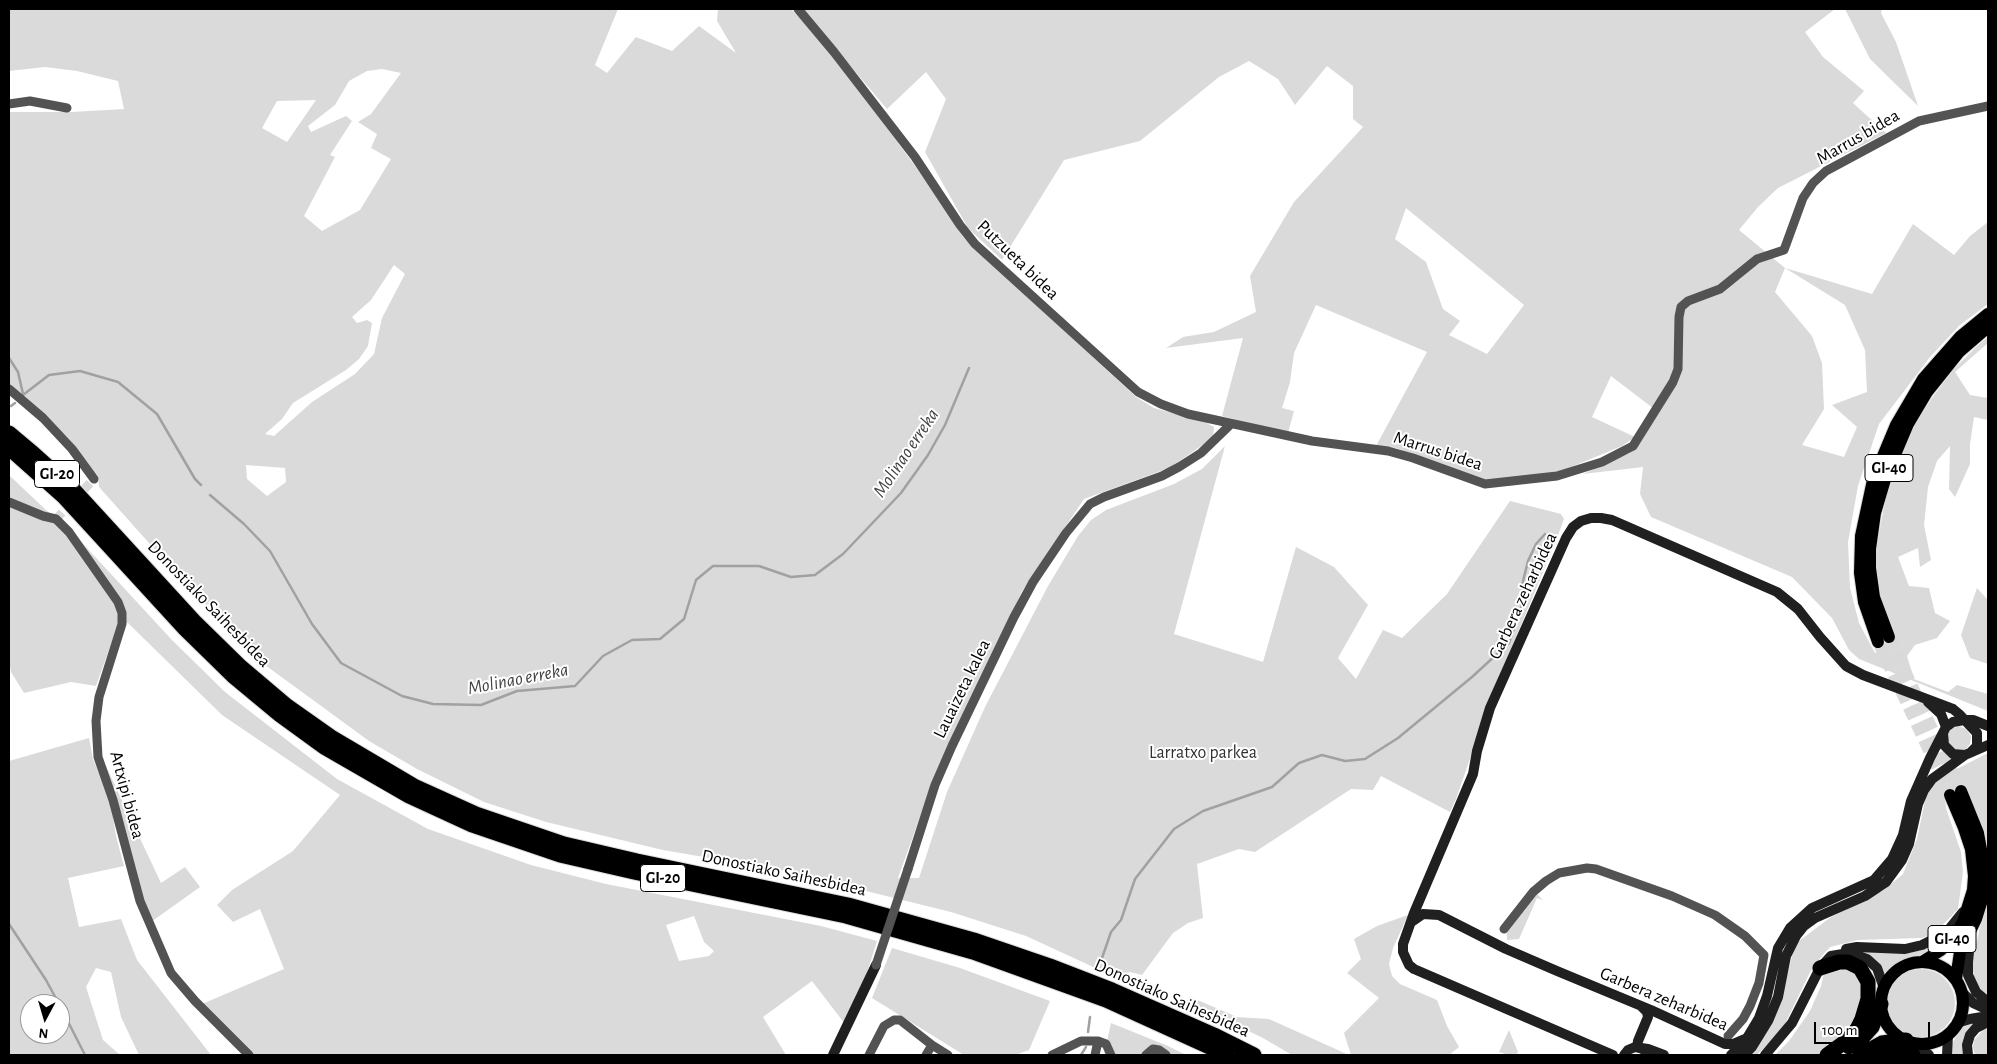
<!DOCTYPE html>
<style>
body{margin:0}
#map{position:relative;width:1997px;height:1064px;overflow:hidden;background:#fff;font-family:"Alegreya Sans",sans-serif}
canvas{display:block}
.frame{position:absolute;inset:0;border:10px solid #000;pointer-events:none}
.north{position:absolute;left:20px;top:994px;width:50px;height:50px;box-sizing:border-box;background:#fff;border:1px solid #999;border-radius:50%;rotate:186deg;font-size:14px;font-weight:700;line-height:20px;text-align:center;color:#000}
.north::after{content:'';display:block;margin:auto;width:18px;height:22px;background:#000;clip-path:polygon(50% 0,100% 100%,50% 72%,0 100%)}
.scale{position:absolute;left:1814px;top:1022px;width:116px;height:22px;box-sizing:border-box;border:2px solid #000;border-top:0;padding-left:6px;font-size:15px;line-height:18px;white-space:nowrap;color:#000;-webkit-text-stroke:4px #fff;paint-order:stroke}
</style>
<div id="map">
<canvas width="1997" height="1064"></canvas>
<div class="frame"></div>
<div class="north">N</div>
<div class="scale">100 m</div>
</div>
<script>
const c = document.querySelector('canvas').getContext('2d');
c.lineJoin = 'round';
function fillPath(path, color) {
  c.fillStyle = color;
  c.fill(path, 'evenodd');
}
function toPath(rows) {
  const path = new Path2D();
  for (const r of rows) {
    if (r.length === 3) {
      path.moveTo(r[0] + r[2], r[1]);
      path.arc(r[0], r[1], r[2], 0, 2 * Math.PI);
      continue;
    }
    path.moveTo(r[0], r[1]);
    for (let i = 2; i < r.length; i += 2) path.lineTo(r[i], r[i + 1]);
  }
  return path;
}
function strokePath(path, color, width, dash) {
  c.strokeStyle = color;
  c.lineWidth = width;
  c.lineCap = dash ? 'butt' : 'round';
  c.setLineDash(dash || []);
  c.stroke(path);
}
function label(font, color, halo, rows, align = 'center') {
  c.font = font + ' "Alegreya Sans",sans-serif';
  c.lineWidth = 4;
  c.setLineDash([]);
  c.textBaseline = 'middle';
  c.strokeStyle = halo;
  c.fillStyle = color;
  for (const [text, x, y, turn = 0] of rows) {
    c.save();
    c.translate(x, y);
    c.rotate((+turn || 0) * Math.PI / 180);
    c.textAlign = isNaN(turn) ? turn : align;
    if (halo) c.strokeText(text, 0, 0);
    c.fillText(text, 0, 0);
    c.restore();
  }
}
const green = toPath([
 [9,9,618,9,595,65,607,73,636,37,672,51,699,26,736,53,717,21,718,9,791,9,816,34,874,110,945,207,955,225,964,238,1136,397,1154,408,1205,422,1214,427,1213,438,1169,468,1084,499,1022,591,936,772,898,878,919,878,947,792,985,707,1048,586,1078,536,1091,520,1106,510,1174,484,1202,469,1225,446,1174,634,1263,662,1296,547,1334,567,1368,605,1338,658,1356,679,1383,630,1402,638,1447,594,1510,501,1561,514,1564,519,1557,538,1492,695,1456,799,1450,812,1381,776,1373,790,1351,789,1255,852,1239,849,1197,864,1203,918,1188,923,1173,933,1142,975,1130,972,1115,977,1026,936,951,912,785,871,663,850,546,822,484,802,417,769,369,741,261,662,182,580,99,487,98,476,76,449,9,384,9,112,71,112,124,109,118,81,77,71,45,67,9,71],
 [382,69,401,73,371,114,358,122,377,134,371,148,391,159,360,210,322,231,304,216,335,157,330,155,352,121,346,116,311,132,308,126,335,105,349,81,367,71],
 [316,100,287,142,262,128,277,101],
 [394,265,405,274,382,318,374,354,355,374,312,402,274,436,265,434,282,419,293,403,346,370,359,359,368,346,372,323,367,320,357,323,352,317,371,300],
 [246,465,285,468,286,482,267,496,247,479],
 [802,9,1835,9,1805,32,1823,57,1864,91,1853,103,1886,133,1778,188,1758,207,1739,230,1785,268,1872,294,1913,224,1954,255,1970,236,1988,222,1988,304,1960,325,1930,357,1879,424,1858,486,1848,542,1850,588,1859,623,1875,653,1897,643,1881,603,1876,572,1877,544,1885,502,1896,465,1915,424,1932,398,1953,370,1977,346,1988,337,1988,343,1955,372,1970,395,1988,398,1988,420,1974,417,1970,444,1970,464,1955,497,1949,489,1950,446,1937,461,1928,487,1924,525,1931,560,1920,567,1918,548,1898,557,1909,586,1929,588,1935,613,1950,621,1937,638,1915,645,1907,656,1914,679,1948,692,1957,685,1988,694,1988,711,1859,659,1849,650,1832,618,1792,577,1651,517,1640,494,1643,467,1583,474,1630,453,1640,443,1658,412,1611,376,1592,417,1635,437,1622,446,1559,472,1484,480,1396,448,1376,446,1427,352,1316,305,1294,353,1290,382,1282,408,1294,411,1288,433,1222,416,1243,338,1166,348,1183,337,1214,332,1256,312,1250,276,1294,202,1363,127,1353,119,1353,86,1327,66,1295,105,1278,79,1249,61,1219,77,1140,141,1064,160,1002,260,968,228,925,152,946,99,926,72,887,109],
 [1406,208,1524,305,1487,354,1449,335,1460,321,1443,309,1426,262,1395,239],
 [1785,268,1845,305,1865,350,1867,392,1832,405,1857,427,1844,457,1802,445,1824,409,1822,363,1812,336,1775,292],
 [1845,9,1882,9,1881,13,1896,42,1918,106,1870,59],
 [9,475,46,510,62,521,172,640,225,692,337,779,428,829,531,865,606,884,821,926,877,941,861,992,845,1024,812,981,763,1017,786,1055,252,1055,202,1004,284,969,260,909,233,922,217,905,232,890,293,851,340,795,222,715,128,623,119,622,96,686,71,682,24,693,11,672,9,661],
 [694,916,704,942,714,951,709,956,679,961,666,925],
 [1977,588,1988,600,1988,664,1970,658,1961,635],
 [1959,726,1966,729,1971,736,1970,744,1965,750,1950,749,1946,735,1951,729],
 [89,738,93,759,110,799,116,836,124,866,68,878,79,927,121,919,137,960,211,1055,139,1055,121,1017,111,972,96,968,86,987,103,1040,120,1055,9,1055,9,761],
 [30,1004,60,1004,60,1034,30,1034],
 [1988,753,1988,852,1983,832,1970,797,1963,789,1945,798,1946,808,1961,852,1963,872,1958,909,1934,934,1922,938,1858,940,1830,947,1813,966,1783,1028,1757,1055,1744,1055,1782,996,1795,944,1831,917,1884,890,1903,874,1917,839,1927,791,1935,781,1945,775],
 [105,764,161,883,185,867,200,887,151,922,142,901],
 [1988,893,1988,998,1978,989,1974,978,1972,962],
 [1537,894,1543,900,1537,898,1519,939,1507,940,1507,929],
 [1408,915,1393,948,1389,964,1392,976,1400,984,1437,1000,1447,1026,1459,1047,1449,1055,1351,1055,1344,1033,1379,998,1347,973,1361,959,1354,939,1377,926],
 [1950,933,1929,953,1900,962,1886,972,1885,976,1854,951,1884,953,1909,953,1926,949,1939,943],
 [892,948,960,968,1050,1001,1029,1050,1015,1055,964,1055,872,998],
 [1855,966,1865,992,1854,1026,1820,1055,1775,1055,1789,1041,1810,1011,1821,986,1824,973],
 [1921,1003,34],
 [1193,998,1237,1017,1269,1019,1349,1055,1292,1055,1263,1038,1185,1001],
 [1981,1019,1969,1030,1964,1039,1964,1055,1952,1055,1951,1046,1959,1031,1968,1023],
 [1111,1023,1168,1046,1186,1055,1104,1055],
 [1988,1028,1988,1055,1975,1055,1973,1047,1974,1040,1983,1030],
 [1509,1030,1518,1052,1516,1055,1509,1055,1499,1052]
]);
const stream = toPath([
 [9,358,18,372,23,394],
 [23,395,49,375,80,371,118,382,157,414,195,479,201,485],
 [11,406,15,403],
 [210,495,244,524,270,551,312,624,341,663,402,696,433,704,481,705,517,691,575,686,603,656,632,640,660,639,684,619,696,580,713,566,759,566,791,577,815,575,843,554,901,493,928,455,945,425,969,368],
 [9,924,46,980,59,1004],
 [1102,958,1111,932,1121,920,1135,879,1174,829,1203,811,1272,787,1299,763,1322,755,1345,761,1365,759,1398,738,1472,677,1509,643,1521,608,1523,581,1528,561,1536,544,1545,534],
 [60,1006,85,1055],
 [1088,1032,1090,1017],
 [1081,1055,1086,1047]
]);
const streetTunnel = toPath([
 [56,519,94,479]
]);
const primaryTunnel = toPath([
 [1889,637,1961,791],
 [1878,642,1950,795]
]);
const street = toPath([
 [798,9,834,52,915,157,960,225,975,244,1138,392,1161,404,1188,414,1312,441,1388,451,1413,458,1485,484,1557,476,1602,462,1633,446,1673,382,1678,369,1679,317,1681,307,1688,301,1720,289,1757,259,1784,250,1803,198,1813,183,1826,171,1919,121,1988,106],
 [9,104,30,101,67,108],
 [9,389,43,418,72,449,94,479],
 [9,502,43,516,56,519,69,532,118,602,122,613,122,624,99,697,96,721,98,757,113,800,140,901,171,973,195,1001,249,1055],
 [908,869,935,785,952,746,1014,617,1033,582,1066,533,1090,504,1104,497,1162,476,1179,467,1201,453,1231,424],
 [1504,929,1533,892,1546,881,1559,873,1587,868,1596,869,1672,896,1715,915,1745,936,1764,955,1759,983,1750,1006,1743,1019,1728,1036],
 [1098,1041,1106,1044,1111,1055],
 [869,1055,884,1026,894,1020,900,1020,932,1045,948,1055],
 [926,1055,932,1045],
 [1052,1055,1081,1041,1098,1041,1095,1055],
 [1146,1055,1153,1049,1159,1050,1166,1055]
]);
const secondary = toPath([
 [1928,702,1941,714,1946,727],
 [1943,733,1944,745,1953,754,1965,755,1988,745],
 [1413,921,1423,914,1439,915,1506,949,1557,971,1651,1010,1725,1044,1733,1044,1747,1038,1759,1018,1767,996,1778,948,1790,928,1812,908,1874,880,1892,859,1903,835,1911,801,1930,758,1946,727,1953,722,1964,720,1973,720,1988,726],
 [1971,933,1968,962,1968,975,1976,992,1988,1002],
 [1846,949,1857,947,1905,949,1922,945,1946,933,1963,912],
 [1961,991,1973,1003,1988,1010],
 [1957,1023,1970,1019,1988,1016],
 [1913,1042,1929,1055],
 [1637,1047,1638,1041,1648,1017,1647,1012,1642,1007],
 [1641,1048,1648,1049,1664,1055],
 [833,1055,876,965],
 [1613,1055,1414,969,1409,965,1403,952,1403,944,1414,913,1473,774,1477,751,1490,708,1566,538,1573,527,1581,521,1591,518,1601,518,1612,520,1777,592,1798,609,1820,637,1846,666,1863,675,1953,709,1959,714,1977,733,1977,746,1970,753],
 [1624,1055,1628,1050,1635,1047,1643,1049,1648,1055],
 [1731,1055,1745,1041],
 [1744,1055,1752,1047,1768,1021,1778,997,1786,956,1796,936,1804,926,1815,918,1865,896,1886,882,1902,860,1909,844,1918,804,1924,790,1932,779,1965,755],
 [1765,1055,1792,1023,1820,968,1831,956,1849,953,1867,959,1877,968,1884,988],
 [1947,1055,1948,1035],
 [1968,1055,1967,1045,1970,1035,1976,1028,1988,1022]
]);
const primary = toPath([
 [1889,637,1874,597,1870,568,1870,549,1875,513,1886,476,1908,424,1927,392,1959,352,1988,327],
 [1878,642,1864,602,1860,573,1861,536,1873,480,1896,425,1923,379,1960,337,1988,314],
 [1922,962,1941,950,1955,935,1963,922,1973,890,1974,876,1971,849,1964,828,1950,795],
 [1922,1003,41],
 [1956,979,1960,952,1976,919,1982,900,1985,871,1978,833,1961,791]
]);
const highway = toPath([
 [9,433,34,454,73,489,194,621,241,667,287,706,331,737,414,786,476,814,564,844,637,861,848,905,977,941,1050,966,1112,990,1214,1035,1254,1055],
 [9,448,64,497,185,629,233,676,280,715,324,747,409,796,472,825,560,855,634,872,846,916,973,952,1106,1000,1227,1055],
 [1820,968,1839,962,1848,962,1860,968,1868,982,1868,999,1862,1019,1857,1029,1846,1041,1827,1055],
 [1849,1047,1863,1037,1872,1027,1881,1004],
 [1860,1055,1882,1043,1906,1040],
 [1877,1055,1895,1053,1913,1055]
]);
const streetBridge = toPath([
 [876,965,908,869]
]);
const shields = [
 [1889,468,48],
 [57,474,45],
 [663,878,45],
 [1952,939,48]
];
const shieldNames = [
 ["GI-40",1889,468],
 ["GI-20",57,474],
 ["GI-20",663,878],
 ["GI-40",1952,939]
];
const streetNames = [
 ["Marrus bidea",1858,137,-30],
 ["Putzueta bidea",1018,260,44],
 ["Marrus bidea",1438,451,18],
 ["Garbera zeharbidea",1523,596,-65],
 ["Donostiako Saihesbidea",209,604,46],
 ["Lauaizeta kalea",962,689,-64],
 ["Artxipi bidea",127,795,75],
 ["Donostiako Saihesbidea",784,873,12],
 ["Donostiako Saihesbidea",1172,998,24],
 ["Garbera zeharbidea",1664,999,23]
];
const parkNames = [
 ["Larratxo parkea",1203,753]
];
const waterNames = [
 ["Molinao erreka",906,453,-56],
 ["Molinao erreka",518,679,-11]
];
fillPath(green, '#dadada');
strokePath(stream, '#a1a1a1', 2.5);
strokePath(streetTunnel, '#d9d9d9', 9, [9, 4.5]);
strokePath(primaryTunnel, '#d9d9d9', 12, [12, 6]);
strokePath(primary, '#dbdbdb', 14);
strokePath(highway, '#dbdbdb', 17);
strokePath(street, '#535353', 9);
strokePath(secondary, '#202020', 10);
strokePath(primary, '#000', 12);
strokePath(highway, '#000', 15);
strokePath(streetBridge, '#535353', 9);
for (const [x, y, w] of shields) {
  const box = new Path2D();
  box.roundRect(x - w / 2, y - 13.5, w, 27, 4);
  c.fillStyle = '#fff';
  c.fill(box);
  strokePath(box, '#000', 1);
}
label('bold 16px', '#000', null, shieldNames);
label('18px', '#000', '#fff', streetNames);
label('18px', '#313131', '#fff', parkNames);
label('italic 19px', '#424242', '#fff', waterNames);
</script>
